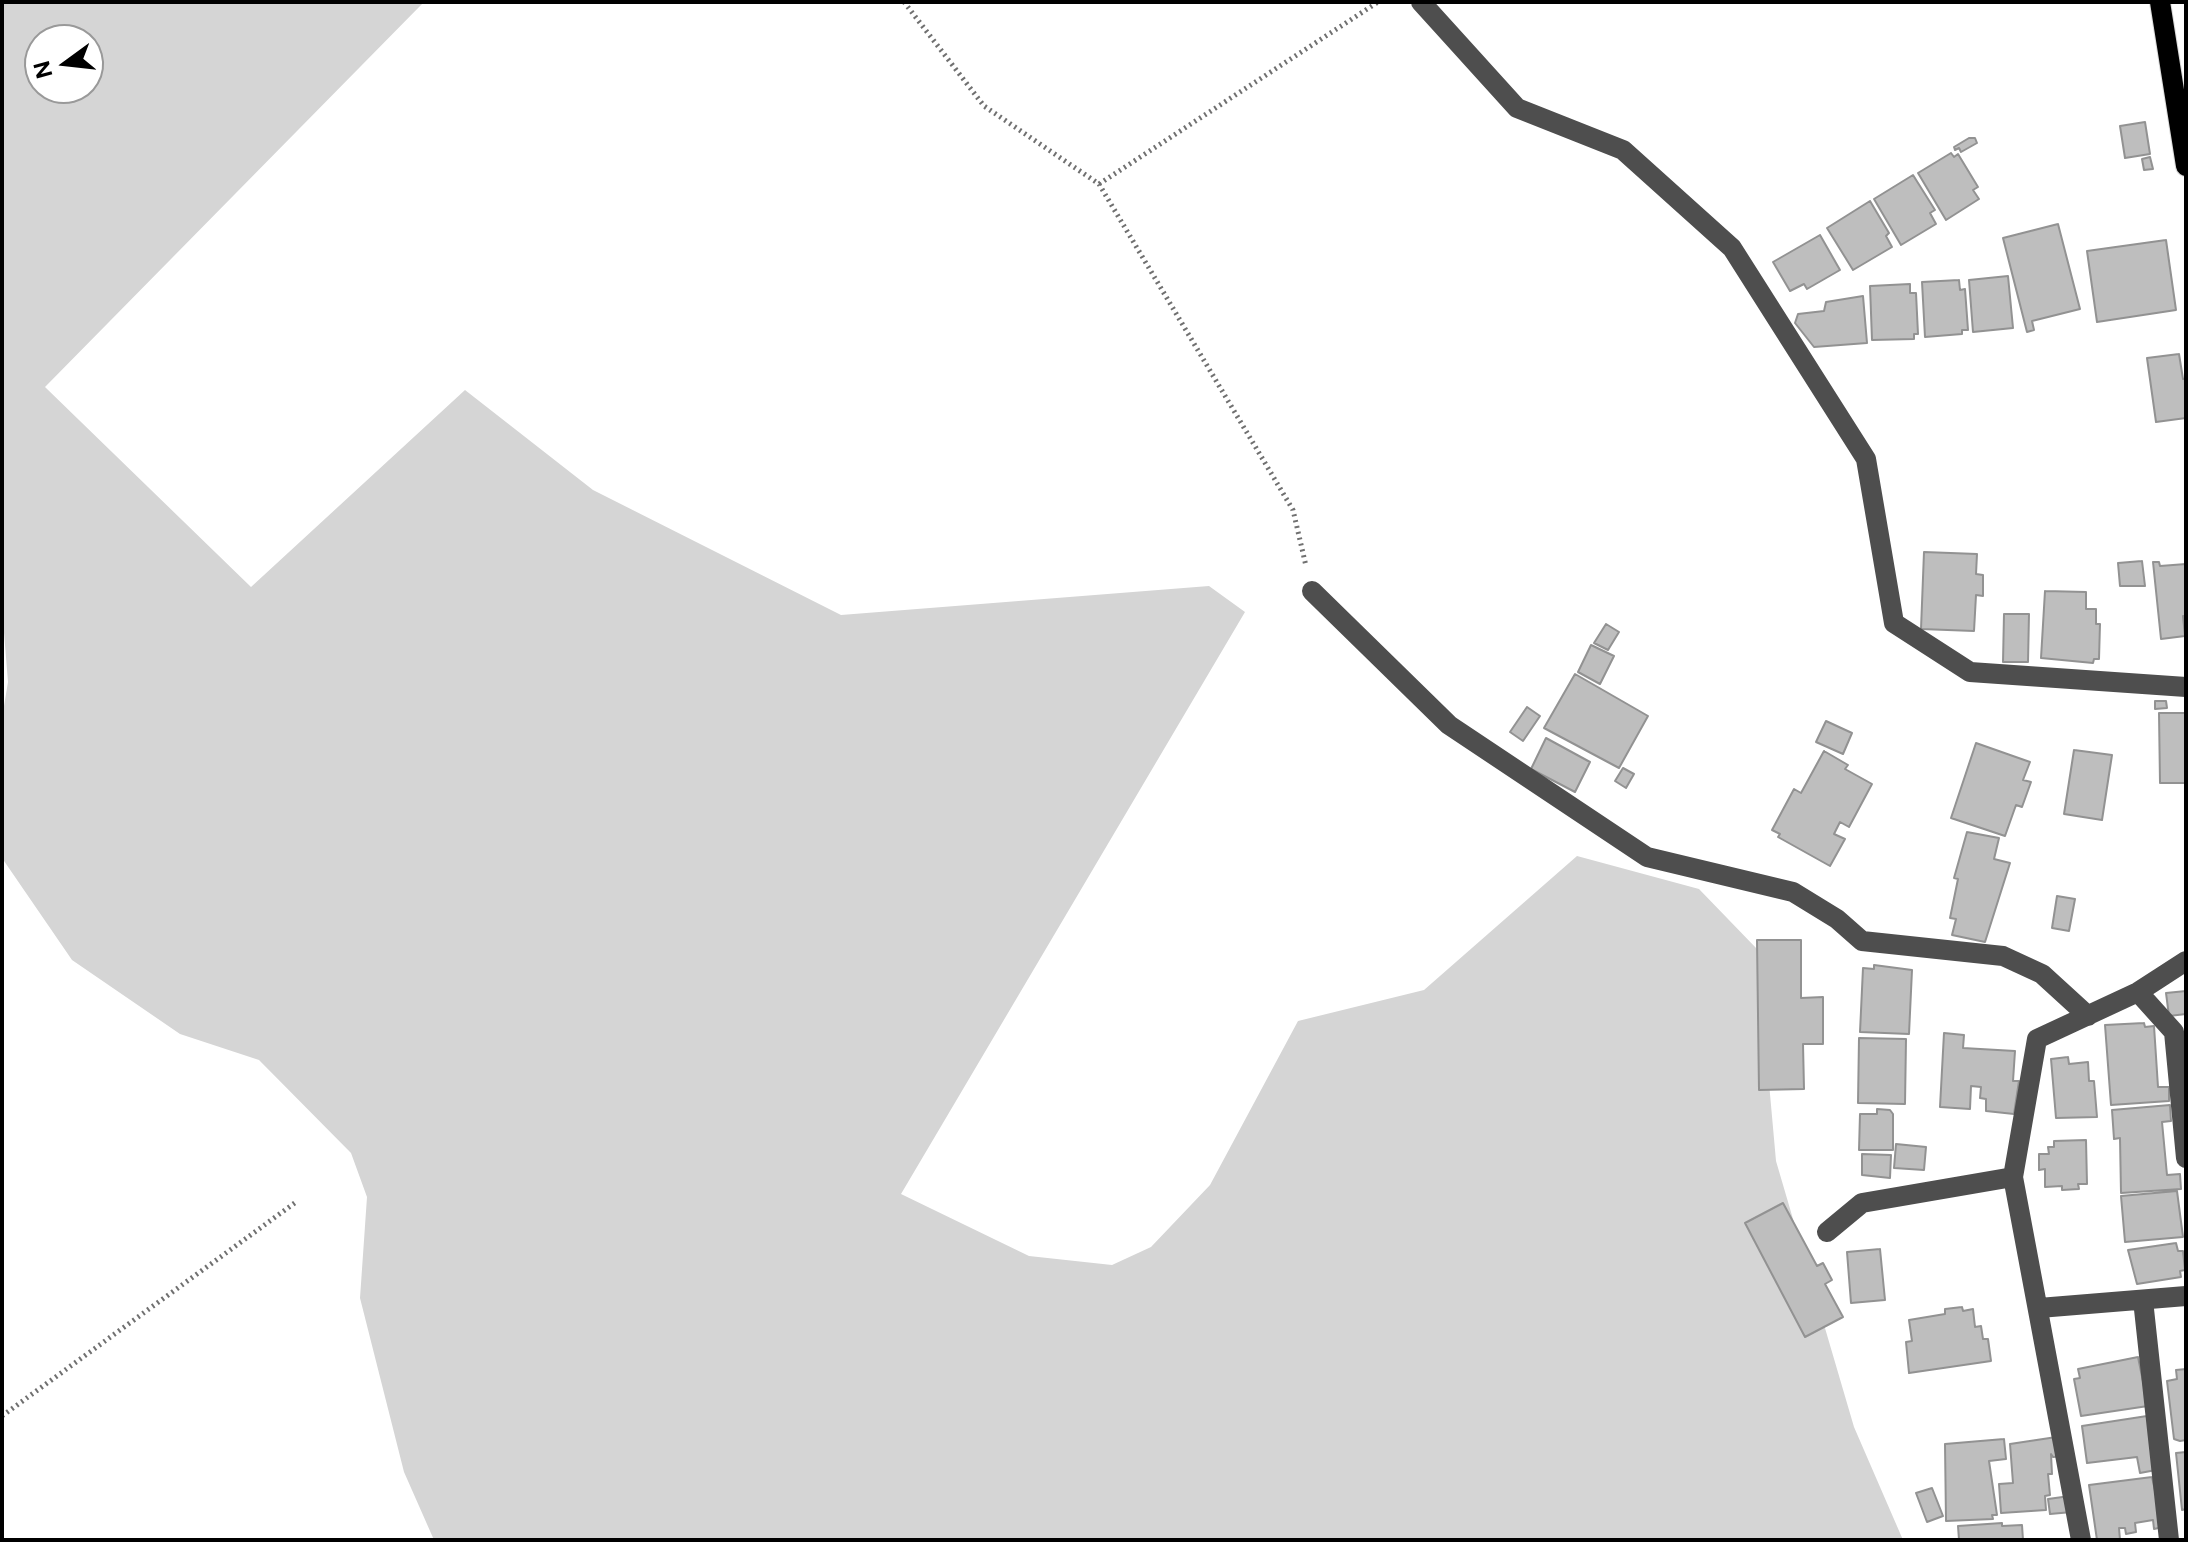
<!DOCTYPE html>
<style>
body{margin:0}
#map{position:relative;width:2188px;height:1542px;overflow:hidden;background:#fff;font-family:"Public Sans",sans-serif}
canvas{display:block}
.frame{position:absolute;inset:0;border:4px solid #000;pointer-events:none}
.north{position:absolute;left:24px;top:24px;width:80px;height:80px;box-sizing:border-box;background:#fff;border:2px solid #999;border-radius:50%;rotate:255deg;font-size:22px;font-weight:700;line-height:32px;text-align:center;color:#000}
.north::after{content:'';display:block;margin:auto;width:28px;height:36px;background:#000;clip-path:polygon(50% 0,100% 100%,50% 72%,0 100%)}
</style>
<div id="map">
<canvas width="2188" height="1542"></canvas>
<div class="frame"></div>
<div class="north">N</div>
</div>
<script>
const c = document.querySelector('canvas').getContext('2d');
c.lineJoin = 'round';
function fillPath(path, color) {
  c.fillStyle = color;
  c.fill(path, 'evenodd');
}
function toPath(rows) {
  const path = new Path2D();
  for (const r of rows) {
    path.moveTo(r[0], r[1]);
    for (let i = 2; i < r.length; i += 2) path.lineTo(r[i], r[i + 1]);
  }
  return path;
}
function strokePath(path, color, width, dash) {
  c.strokeStyle = color;
  c.lineWidth = width;
  c.lineCap = dash ? 'butt' : 'round';
  c.setLineDash(dash || []);
  c.stroke(path);
}
const green = toPath([
 [2,2,424,2,45,387,251,587,465,390,593,490,841,615,1209,586,1245,612,901,1194,1029,1256,1112,1265,1151,1247,1210,1185,1298,1021,1424,990,1577,856,1699,889,1757,949,1776,1161,1854,1427,1903,1540,434,1540,404,1472,360,1298,367,1197,351,1153,259,1060,180,1034,72,960,2,858,2,718,8,682,2,608],
 [40,40,88,40,88,88,40,88]
]);
const building = toPath([
 [2145,122,2150,154,2125,158,2120,126,2145,122],
 [1969,138,1975,138,1977,143,1961,152,1959,148,1955,150,1954,147,1969,138],
 [1951,153,1954,157,1958,154,1978,187,1973,190,1979,199,1946,220,1918,173,1951,153],
 [2150,157,2153,169,2144,170,2142,159,2150,157],
 [1913,175,1935,210,1930,213,1936,224,1901,245,1874,199,1913,175],
 [1870,201,1889,233,1886,236,1892,247,1853,270,1827,228,1870,201],
 [2058,224,2080,309,2032,321,2034,330,2027,332,2003,238,2058,224],
 [1820,235,1840,270,1807,289,1804,284,1790,291,1773,262,1820,235],
 [2166,240,2176,310,2097,322,2087,251,2166,240],
 [2008,276,2013,328,1973,332,1969,280,2008,276],
 [1959,280,1960,290,1965,289,1968,330,1962,330,1962,334,1925,337,1922,282,1959,280],
 [1910,284,1910,293,1916,293,1918,334,1914,334,1914,339,1872,340,1870,286,1910,284],
 [1863,296,1867,343,1814,347,1795,323,1798,314,1824,311,1826,302,1863,296],
 [2179,354,2183,379,2186,379,2186,418,2156,422,2147,358,2179,354],
 [1924,552,1977,554,1976,574,1983,575,1983,596,1976,595,1974,631,1921,629,1924,552],
 [2142,561,2145,586,2120,586,2118,563,2142,561],
 [2153,562,2159,562,2160,566,2186,564,2186,616,2183,616,2185,636,2161,639,2153,562],
 [2045,591,2086,592,2086,609,2096,609,2096,624,2100,624,2099,659,2094,659,2093,663,2041,658,2045,591],
 [2004,614,2029,614,2028,662,2003,662,2004,614],
 [1606,624,1619,632,1608,650,1594,643,1606,624],
 [1591,645,1614,656,1600,684,1578,672,1591,645],
 [1575,674,1648,716,1619,768,1544,728,1575,674],
 [2155,701,2166,701,2167,708,2155,709,2155,701],
 [1527,707,1540,716,1523,741,1510,732,1527,707],
 [2159,713,2186,713,2186,783,2160,783,2159,713],
 [1826,721,1852,733,1843,754,1816,742,1826,721],
 [1546,738,1590,762,1575,792,1531,769,1546,738],
 [1976,743,2030,762,2023,780,2031,782,2022,807,2016,805,2005,836,1951,818,1976,743],
 [2074,750,2112,755,2102,820,2064,814,2074,750],
 [1824,751,1848,765,1845,769,1872,784,1849,827,1840,822,1834,834,1845,839,1830,866,1778,837,1780,834,1772,830,1794,789,1801,793,1824,751],
 [1623,768,1634,774,1626,788,1615,781,1623,768],
 [1967,832,1999,838,1994,859,2010,863,1985,942,1952,935,1956,919,1950,918,1958,879,1954,878,1967,832],
 [2057,896,2075,899,2069,931,2052,928,2057,896],
 [1757,940,1801,940,1801,998,1823,997,1823,1044,1803,1044,1804,1089,1759,1090,1757,940],
 [1874,965,1912,970,1909,1034,1860,1032,1863,968,1874,969,1874,965],
 [2186,991,2186,1014,2169,1016,2166,993,2186,991],
 [2144,1023,2145,1027,2154,1026,2158,1087,2169,1087,2169,1101,2111,1105,2105,1025,2144,1023],
 [1944,1033,1964,1035,1963,1048,2015,1051,2013,1081,2019,1081,2014,1114,1986,1111,1986,1099,1980,1098,1981,1087,1971,1086,1970,1109,1940,1107,1944,1033],
 [1859,1038,1906,1039,1905,1104,1858,1103,1859,1038],
 [2068,1057,2069,1064,2088,1062,2089,1081,2094,1081,2097,1117,2056,1118,2051,1059,2068,1057],
 [2170,1105,2171,1121,2162,1122,2167,1175,2180,1174,2181,1189,2121,1193,2120,1138,2114,1139,2112,1110,2170,1105],
 [1877,1109,1890,1110,1893,1114,1893,1150,1859,1150,1860,1114,1877,1114,1877,1109],
 [2086,1140,2087,1184,2078,1184,2079,1189,2062,1190,2062,1186,2045,1187,2045,1169,2039,1170,2039,1154,2049,1154,2048,1147,2054,1147,2054,1141,2086,1140],
 [1896,1144,1926,1147,1924,1170,1894,1168,1896,1144],
 [1862,1154,1891,1155,1890,1178,1862,1175,1862,1154],
 [2177,1191,2183,1237,2125,1242,2121,1196,2177,1191],
 [1783,1203,1817,1266,1823,1263,1832,1280,1825,1284,1843,1317,1805,1337,1745,1223,1783,1203],
 [2176,1243,2178,1251,2183,1251,2185,1270,2180,1271,2181,1277,2137,1284,2128,1250,2176,1243],
 [1880,1249,1885,1300,1851,1303,1847,1252,1880,1249],
 [1962,1307,1963,1311,1973,1309,1975,1327,1981,1326,1983,1339,1988,1339,1991,1361,1909,1373,1906,1342,1912,1341,1909,1320,1945,1314,1945,1309,1962,1307],
 [2138,1357,2148,1406,2081,1416,2074,1379,2080,1378,2078,1369,2138,1357],
 [2186,1369,2186,1440,2180,1441,2174,1439,2167,1381,2177,1379,2176,1370,2186,1369],
 [2147,1416,2156,1470,2140,1473,2137,1457,2087,1463,2082,1426,2147,1416],
 [2063,1436,2065,1456,2053,1457,2051,1454,2052,1474,2048,1474,2050,1495,2045,1496,2046,1510,2001,1513,1999,1484,2013,1483,2010,1444,2063,1436],
 [2004,1439,2006,1459,1989,1461,1997,1515,1992,1515,1993,1519,1946,1521,1945,1444,2004,1439],
 [2186,1452,2186,1509,2182,1510,2176,1453,2186,1452],
 [2152,1477,2163,1527,2154,1529,2153,1520,2135,1523,2136,1532,2126,1534,2125,1528,2119,1528,2120,1540,2097,1540,2089,1485,2152,1477],
 [1932,1488,1943,1516,1927,1522,1916,1493,1932,1488],
 [2070,1496,2072,1512,2050,1514,2048,1499,2070,1496],
 [2002,1523,2002,1526,2022,1525,2023,1540,1959,1540,1958,1526,2002,1523]
]);
const path = toPath([
 [904,2,984,106,1099,184,1293,510,1306,566],
 [1099,184,1378,2],
 [2,1416,296,1202]
]);
const minor = toPath([
 [1421,2,1517,108,1623,150,1732,248,1866,459,1894,623,1970,672,2186,687],
 [1312,591,1449,725,1647,857,1793,892,1837,919,1862,941,2003,956,2042,974,2088,1016],
 [2138,992,2174,1032,2186,1158],
 [1827,1232,1862,1203,2013,1177],
 [2143,1300,2169,1540],
 [2039,1308,2186,1296],
 [2081,1540,2013,1177,2037,1039,2138,992,2186,961]
]);
const major = toPath([
 [2160,2,2186,166]
]);
fillPath(green, '#d5d5d5');
fillPath(building, '#bebebe');
strokePath(building, '#929292', 2);
strokePath(major, '#dbdbdb', 22);
strokePath(path, '#707070', 5, [2, 4]);
strokePath(minor, '#4e4e4e', 20);
strokePath(major, '#000', 20);
</script>
